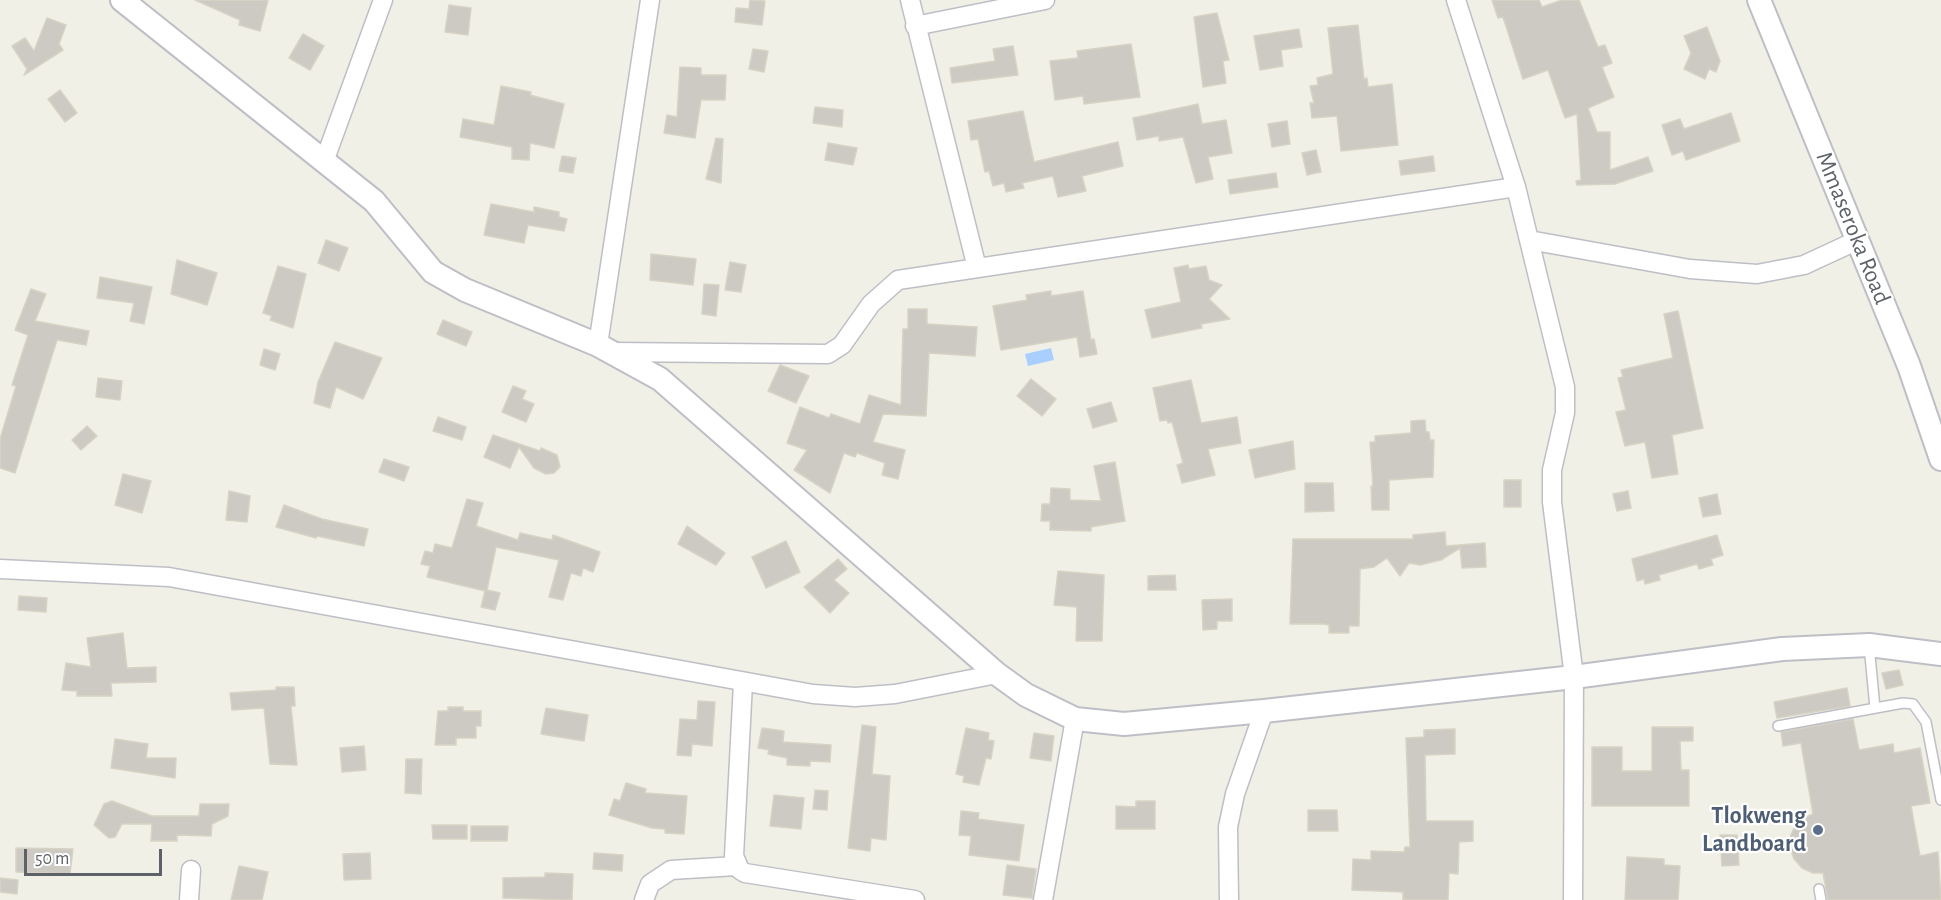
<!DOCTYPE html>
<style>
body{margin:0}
#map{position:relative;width:1941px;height:900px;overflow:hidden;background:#f1f0e6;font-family:"Alegreya Sans",sans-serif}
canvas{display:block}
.scale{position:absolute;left:24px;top:849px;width:138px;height:27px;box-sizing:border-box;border:3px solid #5d6168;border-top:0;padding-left:8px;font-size:18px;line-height:21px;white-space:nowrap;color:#5d6168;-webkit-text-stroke:4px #fff;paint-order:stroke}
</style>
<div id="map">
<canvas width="1941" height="900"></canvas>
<div class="scale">50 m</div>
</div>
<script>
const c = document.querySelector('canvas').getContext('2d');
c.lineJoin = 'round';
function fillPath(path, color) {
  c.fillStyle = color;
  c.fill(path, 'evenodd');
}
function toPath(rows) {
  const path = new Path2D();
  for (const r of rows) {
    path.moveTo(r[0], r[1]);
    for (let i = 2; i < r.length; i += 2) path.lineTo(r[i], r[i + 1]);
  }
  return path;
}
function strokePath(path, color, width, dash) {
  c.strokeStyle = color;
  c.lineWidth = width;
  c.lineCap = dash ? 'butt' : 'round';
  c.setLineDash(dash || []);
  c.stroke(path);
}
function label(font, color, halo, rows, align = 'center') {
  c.font = font + ' "Alegreya Sans",sans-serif';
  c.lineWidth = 4.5;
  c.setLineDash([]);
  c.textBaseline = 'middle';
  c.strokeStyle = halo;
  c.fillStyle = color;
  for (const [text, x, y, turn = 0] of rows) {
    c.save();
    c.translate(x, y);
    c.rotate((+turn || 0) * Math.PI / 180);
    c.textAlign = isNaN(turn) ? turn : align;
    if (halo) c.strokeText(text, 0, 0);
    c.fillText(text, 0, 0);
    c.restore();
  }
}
const water = toPath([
 [1051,348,1054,360,1028,366,1025,354]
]);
const building = toPath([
 [195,0,268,0,260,31,239,25,240,20,195,0],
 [750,0,765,1,762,25,735,22,736,8,749,9,750,0],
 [1492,0,1539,0,1542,7,1562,0,1579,0,1598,47,1605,45,1612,63,1602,67,1614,97,1588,108,1597,132,1610,132,1610,170,1648,157,1653,171,1615,184,1577,185,1576,181,1581,180,1577,114,1565,118,1548,70,1523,79,1503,17,1498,18,1492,0],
 [449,5,471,8,468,35,445,32,449,5],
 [1217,13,1229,60,1223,61,1226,83,1203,87,1194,17,1217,13],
 [47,18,66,25,59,44,63,50,24,75,27,69,12,46,25,38,34,51,47,18],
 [1358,25,1364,79,1367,78,1368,87,1392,84,1398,145,1341,151,1337,116,1312,118,1310,103,1314,103,1310,86,1318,85,1317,78,1333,74,1328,28,1358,25],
 [1707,27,1720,61,1716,72,1709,69,1705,79,1684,69,1691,53,1684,36,1707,27],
 [1299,29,1302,47,1281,50,1283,66,1260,70,1254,36,1299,29],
 [303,34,324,46,310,70,289,58,303,34],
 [1131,44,1140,97,1084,104,1083,96,1055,100,1050,61,1078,58,1077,51,1131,44],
 [1013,46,1018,75,952,83,950,68,995,61,993,49,1013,46],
 [753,49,768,51,764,72,749,69,753,49],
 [680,67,701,68,701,75,726,75,725,100,701,100,695,138,664,133,667,115,677,117,680,67],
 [501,86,531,92,530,95,564,104,554,148,530,143,529,160,512,159,512,147,460,137,463,119,494,125,501,86],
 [60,90,77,113,65,122,48,99,60,90],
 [1198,104,1202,124,1226,120,1232,153,1208,157,1213,179,1196,183,1183,137,1159,141,1159,136,1137,140,1133,118,1198,104],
 [815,107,843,110,842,127,813,123,815,107],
 [1023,111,1034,162,1118,142,1123,166,1082,176,1086,191,1058,197,1053,176,1022,183,1024,188,1006,192,1004,183,993,186,989,171,985,172,978,139,971,140,968,121,1023,111],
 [1731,113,1740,141,1686,160,1683,151,1672,155,1662,125,1680,119,1684,129,1731,113],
 [1287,121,1290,144,1272,147,1268,124,1287,121],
 [716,138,723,139,721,183,706,179,716,138],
 [828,143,857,148,853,165,825,160,828,143],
 [1316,150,1321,172,1307,175,1302,153,1316,150],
 [562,156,576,158,573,173,559,171,562,156],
 [1433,156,1435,171,1401,175,1399,161,1433,156],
 [1276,173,1278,187,1230,194,1228,180,1276,173],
 [491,204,534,212,534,207,559,212,559,217,567,219,564,231,528,225,524,243,484,235,491,204],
 [326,240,348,248,339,271,318,263,326,240],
 [651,254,696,259,693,285,650,280,651,254],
 [177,260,217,273,207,305,171,294,177,260],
 [730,262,746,265,741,292,725,290,730,262],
 [1188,265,1189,269,1206,266,1209,280,1222,285,1209,299,1230,319,1201,324,1202,328,1152,338,1145,310,1181,302,1174,268,1188,265],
 [278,266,306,274,293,328,270,320,272,316,263,313,278,266],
 [100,277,152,287,144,324,130,321,134,303,97,298,100,277],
 [704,284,719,285,716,316,702,314,704,284],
 [31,289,46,294,35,321,89,331,86,345,57,340,15,473,0,468,0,439,16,386,12,385,28,335,15,330,31,289],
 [1051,291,1051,296,1083,291,1091,340,1094,339,1097,354,1080,357,1077,337,1001,350,993,306,1027,300,1026,295,1051,291],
 [908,309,927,309,927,324,977,327,975,356,929,353,926,416,883,414,873,442,905,450,898,479,882,475,885,463,857,453,855,457,844,453,830,493,794,470,807,450,787,443,800,407,829,418,831,414,860,424,869,395,901,405,903,329,908,329,908,309],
 [1678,311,1703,428,1672,435,1678,474,1652,478,1645,442,1625,446,1616,412,1626,410,1618,378,1623,377,1621,370,1673,358,1664,314,1678,311],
 [443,320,472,332,466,346,437,334,443,320],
 [335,342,382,358,363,399,336,387,330,408,314,403,318,382,335,342],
 [264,349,280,354,275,370,260,365,264,349],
 [780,365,809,376,796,403,768,391,780,365],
 [98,378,122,381,120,400,96,397,98,378],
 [1031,379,1056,399,1042,416,1017,396,1031,379],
 [1191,380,1201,423,1237,417,1241,443,1208,449,1215,475,1182,483,1177,465,1183,463,1172,422,1168,423,1167,420,1160,421,1153,388,1191,380],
 [513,386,526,391,522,399,534,404,526,422,502,412,513,386],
 [1111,402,1117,421,1093,428,1087,409,1111,402],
 [438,417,466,427,462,440,433,431,438,417],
 [1425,420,1426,432,1429,432,1430,440,1434,440,1433,477,1389,480,1389,510,1372,510,1371,486,1373,486,1370,442,1375,442,1375,436,1411,433,1411,421,1425,420],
 [87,426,97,436,81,450,72,440,87,426],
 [493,435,540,451,541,448,557,455,560,467,554,473,546,474,534,468,519,447,510,468,484,457,493,435],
 [1293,441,1295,469,1255,478,1249,450,1293,441],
 [384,459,409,467,404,481,379,472,384,459],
 [1115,462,1125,521,1091,527,1091,531,1050,530,1050,521,1041,521,1042,504,1050,504,1051,488,1070,489,1070,500,1101,501,1094,466,1115,462],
 [123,474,151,481,142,513,115,505,123,474],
 [1504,480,1521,480,1521,507,1504,507,1504,480],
 [1305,483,1333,483,1334,511,1305,512,1305,483],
 [229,491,250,496,247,522,226,520,229,491],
 [1628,491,1631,508,1617,511,1613,494,1628,491],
 [1717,494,1721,514,1703,517,1699,498,1717,494],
 [467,499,483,503,476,526,518,540,520,533,552,540,553,535,600,552,593,572,583,568,581,576,571,573,563,600,549,597,559,560,496,547,487,590,500,593,495,610,481,607,485,591,427,577,430,566,421,564,425,551,433,553,435,544,452,548,467,499],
 [284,505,322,519,368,529,364,546,317,536,316,538,276,527,284,505],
 [687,526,725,553,716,565,678,544,687,526],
 [1445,532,1446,546,1485,543,1486,567,1462,568,1460,548,1441,560,1420,565,1409,563,1400,576,1387,558,1374,567,1360,569,1359,626,1349,626,1349,633,1329,633,1329,625,1324,624,1290,624,1293,539,1413,539,1413,535,1445,532],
 [1717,535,1723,555,1711,559,1713,565,1699,569,1697,564,1659,575,1660,580,1645,584,1644,579,1637,581,1632,559,1717,535],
 [786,541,800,572,766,588,752,557,786,541],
 [838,559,847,569,834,580,849,593,830,613,804,587,838,559],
 [1058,571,1104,575,1102,641,1076,641,1077,607,1054,605,1058,571],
 [1175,575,1176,590,1148,590,1148,576,1175,575],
 [19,596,47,598,46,612,18,610,19,596],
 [1232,599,1232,621,1217,621,1217,629,1203,630,1202,600,1232,599],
 [123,633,127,668,156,667,156,682,111,683,112,696,77,696,77,691,62,690,66,663,91,667,87,638,123,633],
 [1899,670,1903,685,1886,689,1882,673,1899,670],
 [276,687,294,687,295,706,291,706,297,765,270,764,264,708,232,710,230,693,276,690,276,687],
 [1847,688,1850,706,1777,718,1774,702,1847,688],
 [698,701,715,702,712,746,692,744,691,756,677,755,680,719,697,720,698,701],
 [448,707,463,707,463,711,481,711,481,726,476,726,476,738,456,738,456,745,435,745,438,711,448,711,448,707],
 [546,708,588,715,584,741,541,734,546,708],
 [1853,719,1859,750,1893,744,1894,753,1920,748,1930,803,1911,806,1920,856,1938,852,1941,900,1828,900,1823,873,1813,873,1802,868,1794,859,1790,848,1790,837,1795,826,1804,818,1813,814,1801,743,1783,746,1781,732,1853,719],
 [862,725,876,727,872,774,890,776,886,840,871,838,870,851,848,848,862,725],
 [1652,727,1693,727,1693,741,1680,741,1681,770,1689,770,1689,806,1592,806,1592,747,1622,747,1622,771,1652,771,1652,727],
 [762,728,784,731,783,742,831,745,830,762,810,761,810,766,787,765,787,758,768,754,769,750,758,748,762,728],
 [966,728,989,733,988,740,994,741,991,759,986,758,979,785,963,782,964,776,956,774,966,728],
 [1455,729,1455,754,1425,755,1426,821,1473,821,1473,841,1459,842,1458,874,1449,873,1448,900,1403,900,1403,892,1352,890,1353,859,1371,860,1371,851,1404,852,1405,847,1410,847,1406,738,1424,737,1424,730,1455,729],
 [1034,733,1054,736,1051,761,1030,758,1034,733],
 [115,739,148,744,146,758,176,758,175,778,111,768,115,739],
 [364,746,366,770,342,772,340,748,364,746],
 [406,759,422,759,421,794,405,793,406,759],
 [626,783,646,789,645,793,687,796,684,834,665,833,665,829,652,828,609,815,614,799,620,801,626,783],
 [815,790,828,791,827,810,813,809,815,790],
 [774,795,804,798,801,829,770,826,774,795],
 [112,801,152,816,199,816,200,804,229,804,228,816,212,824,211,836,177,835,177,841,151,841,152,824,122,824,115,837,109,838,94,825,104,804,112,801],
 [1136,801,1155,801,1155,829,1116,829,1116,806,1136,807,1136,801],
 [1308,810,1337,810,1338,831,1308,831,1308,810],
 [961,811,979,813,978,819,1024,825,1019,861,969,855,971,836,959,835,961,811],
 [432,825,467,825,467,839,433,839,432,825],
 [471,826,508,826,507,841,471,841,471,826],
 [1720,835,1737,835,1739,865,1722,866,1720,835],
 [16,848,73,849,70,874,16,872,16,848],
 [370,853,371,879,344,880,343,854,370,853],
 [594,853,623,855,622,871,593,869,594,853],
 [1627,857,1664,859,1664,865,1680,866,1678,900,1625,900,1627,857],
 [1007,865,1036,869,1032,898,1003,895,1007,865],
 [239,866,268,872,262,900,231,900,239,866],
 [545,873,573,874,572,900,503,898,503,878,545,877,545,873],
 [0,878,18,880,17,894,0,892,0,878]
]);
const service = toPath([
 [1869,645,1875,708],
 [1778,726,1903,703,1913,704,1926,722,1941,800],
 [1819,889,1821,900]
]);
const minor = toPath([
 [910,0,977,268],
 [1456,0,1516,187,1565,387,1565,413,1552,470,1552,502,1574,677,1573,900],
 [915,26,1045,0],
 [325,159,383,0],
 [1529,240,1690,269,1757,274,1804,265,1858,240],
 [598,345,650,0],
 [612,352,828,354,842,345,871,304,898,280,1516,187],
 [0,569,169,577,813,694,855,697,895,694,997,674],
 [743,683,734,856,740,870,745,873,915,900],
 [189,900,191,870],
 [644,900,650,884,671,870,736,866],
 [1043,900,1075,719],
 [1229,900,1228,827,1235,794,1264,711]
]);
const tertiary = toPath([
 [122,0,374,201,433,272,465,290,598,345,660,379,997,674,1026,695,1075,719,1124,724,1264,711,1574,677,1782,649,1869,645,1941,654],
 [1759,0,1909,366,1941,459]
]);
const markers = [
 [1818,830,6,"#5c6f8a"]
];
const streetNames = [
 ["Mmaseroka Road",1853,228,68]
];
const serviceNames = [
 ["Tlokweng",1806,816],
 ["Landboard",1806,844]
];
fillPath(water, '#a8cfff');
fillPath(building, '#cccac3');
strokePath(building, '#d7d3c4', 1.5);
strokePath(service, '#bebfc6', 12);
strokePath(minor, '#bebfc6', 21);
strokePath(tertiary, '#bebfc6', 26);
strokePath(service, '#fff', 9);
strokePath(minor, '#fff', 18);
strokePath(tertiary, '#fff', 22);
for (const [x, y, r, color] of markers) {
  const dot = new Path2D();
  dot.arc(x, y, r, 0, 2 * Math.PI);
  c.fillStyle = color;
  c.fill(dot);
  strokePath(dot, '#fff', 2);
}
label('24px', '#5d6168', '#fff', streetNames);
label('bold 24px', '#4e5e75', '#fff', serviceNames, 'right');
</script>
